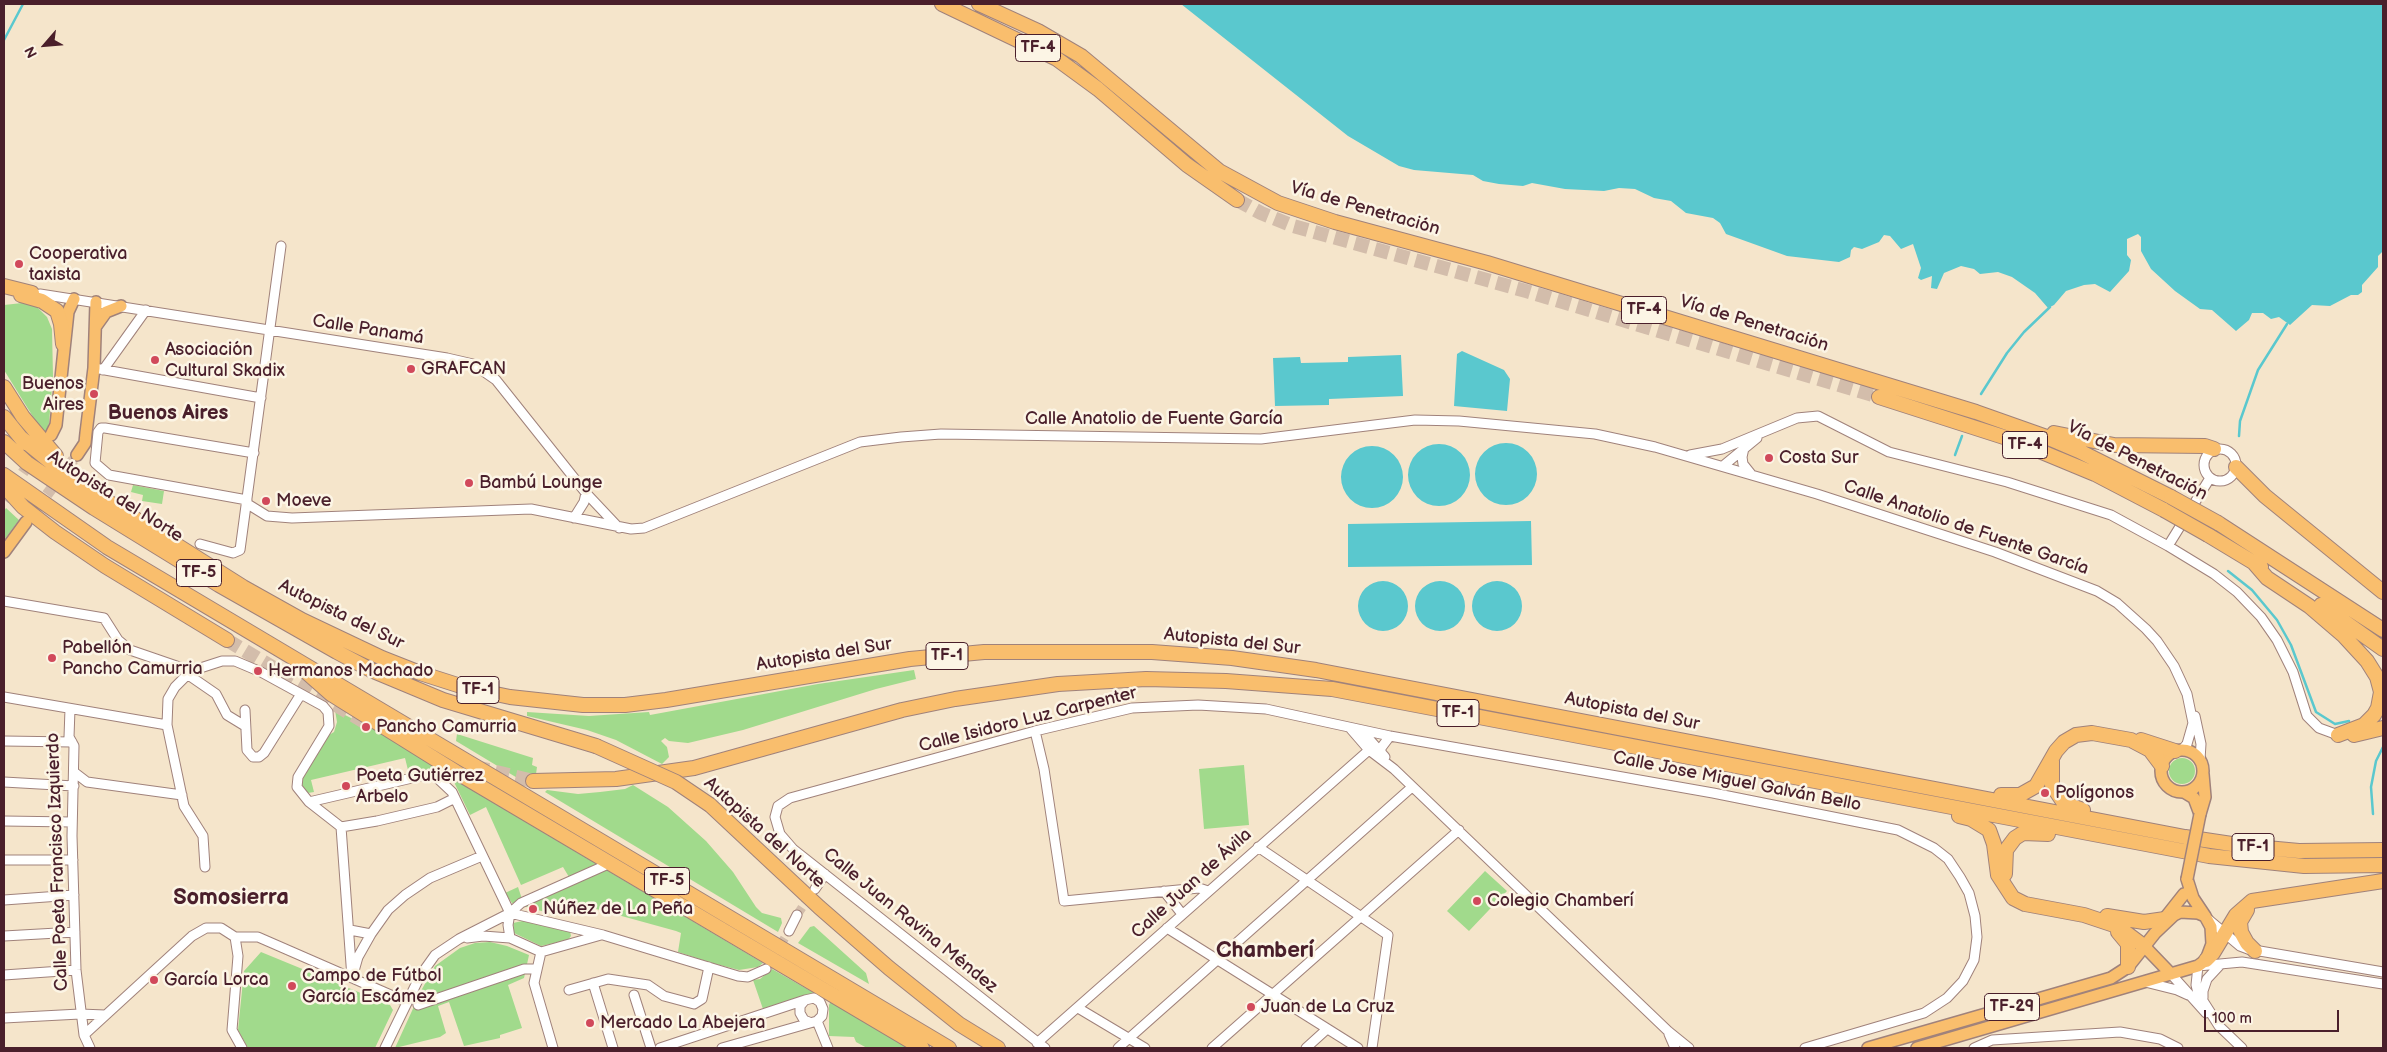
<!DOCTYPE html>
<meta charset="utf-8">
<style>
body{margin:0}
#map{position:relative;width:2387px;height:1052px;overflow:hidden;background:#f5e5cb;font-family:"Balsamiq Sans",sans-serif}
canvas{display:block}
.frame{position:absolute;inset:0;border:5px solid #4a1f2b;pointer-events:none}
.north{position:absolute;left:20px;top:20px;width:50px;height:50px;-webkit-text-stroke:4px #fcf5e5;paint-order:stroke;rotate:243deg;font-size:14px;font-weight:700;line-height:20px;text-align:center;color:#4a1f2b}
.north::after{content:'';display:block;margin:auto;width:18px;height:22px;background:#4a1f2b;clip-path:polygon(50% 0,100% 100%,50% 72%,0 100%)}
.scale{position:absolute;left:2204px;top:1010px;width:135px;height:22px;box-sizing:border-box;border:2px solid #4a1f2b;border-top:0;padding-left:6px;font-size:15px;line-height:18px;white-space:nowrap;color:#4a1f2b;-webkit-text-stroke:4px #fcf5e5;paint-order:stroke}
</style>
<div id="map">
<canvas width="2387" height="1052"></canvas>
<div class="frame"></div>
<div class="north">N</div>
<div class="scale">100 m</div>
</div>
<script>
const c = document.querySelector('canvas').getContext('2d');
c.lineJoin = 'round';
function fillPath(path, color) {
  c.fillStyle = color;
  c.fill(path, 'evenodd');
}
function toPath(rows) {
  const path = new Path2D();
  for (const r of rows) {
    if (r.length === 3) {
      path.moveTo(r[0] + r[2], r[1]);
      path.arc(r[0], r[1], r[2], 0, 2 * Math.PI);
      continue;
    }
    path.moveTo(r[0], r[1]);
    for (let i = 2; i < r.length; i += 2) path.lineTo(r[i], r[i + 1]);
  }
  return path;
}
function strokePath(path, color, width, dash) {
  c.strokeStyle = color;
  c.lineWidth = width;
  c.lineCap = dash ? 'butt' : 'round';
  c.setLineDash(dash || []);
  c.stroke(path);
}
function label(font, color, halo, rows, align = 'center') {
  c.font = font + ' "Balsamiq Sans",sans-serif';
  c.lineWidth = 5;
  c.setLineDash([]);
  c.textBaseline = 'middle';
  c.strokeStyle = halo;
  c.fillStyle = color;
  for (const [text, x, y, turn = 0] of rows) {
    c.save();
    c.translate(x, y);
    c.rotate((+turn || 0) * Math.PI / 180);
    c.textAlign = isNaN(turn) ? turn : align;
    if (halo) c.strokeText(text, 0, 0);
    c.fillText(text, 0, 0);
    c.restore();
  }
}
const green = toPath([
 [22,303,36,306,47,317,52,329,53,376,49,423,46,433,35,420,4,370,4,305],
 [133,485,164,491,162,504,142,501,143,495,131,492],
 [6,508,19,520,4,540,4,511],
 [914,670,916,679,876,689,743,730,688,743,669,741,665,738,661,741,667,747,669,757,662,764,616,740,587,730,527,716,527,712,589,716,649,712,650,715,818,684],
 [335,710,399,742,443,770,408,770,405,758,311,780,314,792,308,793,300,784,302,777,327,736,334,732,337,722],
 [457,734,533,758,532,765,537,767,534,788,456,741],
 [2182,771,13],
 [1244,765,1249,825,1204,829,1199,769],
 [455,780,763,963,758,967,739,970,712,963,678,952,681,933,676,931,560,899,556,915,512,903,505,893,518,887,522,899,569,877,563,867,521,885,486,807,470,815,454,782],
 [633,785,668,807,706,841,733,872,756,907,762,913,781,918,782,923,778,932,545,792,547,790,578,794,600,792,625,789],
 [1485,871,1507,891,1469,931,1447,911],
 [527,920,570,931,571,936,568,940,541,946,514,933,513,923],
 [814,926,866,973,869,984,798,943,810,927],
 [490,942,507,946,529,955,524,978,508,985,522,1028,500,1035,500,1038,464,1046,449,1002,438,1006,446,1033,440,1037,395,1048,422,989,435,966,460,948,475,943],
 [261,952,390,1005,393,1010,375,1048,248,1048,238,1030,244,971],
 [772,969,814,993,814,995,763,1009,753,980,760,979],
 [831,1001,908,1048,867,1048,856,1042,854,1037,829,1036,829,1005]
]);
const water = toPath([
 [1181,4,2383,4,2383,251,2378,256,2378,267,2362,285,2362,292,2358,295,2351,295,2330,306,2312,305,2290,325,2279,317,2271,319,2263,313,2252,313,2249,320,2236,331,2212,310,2200,309,2175,291,2151,269,2141,251,2141,237,2138,234,2127,239,2127,255,2131,260,2129,271,2110,292,2095,284,2084,285,2066,291,2054,305,2048,308,2035,293,2012,277,1998,272,1980,274,1974,269,1961,266,1944,273,1937,289,1931,288,1932,276,1921,280,1918,278,1921,268,1913,244,1901,249,1890,236,1884,235,1879,242,1862,249,1854,247,1851,250,1850,257,1839,262,1787,256,1726,234,1720,223,1713,218,1686,213,1671,201,1654,198,1635,189,1619,188,1604,191,1565,189,1532,183,1523,186,1499,184,1483,181,1473,175,1414,170,1399,166,1348,136],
 [1462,351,1504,370,1510,379,1507,411,1454,406,1457,354],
 [1401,355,1403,396,1329,399,1329,405,1275,406,1273,358,1300,357,1301,363,1348,362,1348,357],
 [1506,474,31],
 [1439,475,31],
 [1372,477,31],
 [1531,521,1532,565,1348,567,1348,524],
 [1497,606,25],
 [1383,606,25],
 [1440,606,25]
]);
const stream = toPath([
 [4,40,23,4],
 [1981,394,2007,353,2024,332,2050,307],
 [2239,436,2240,421,2258,370,2287,324],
 [1955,455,1962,436],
 [2228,571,2252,590,2277,620,2291,645,2316,712,2335,724,2349,721],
 [2373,814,2371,787,2376,761,2383,747]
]);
const minorTunnel = toPath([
 [797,915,812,893],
 [766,969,789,931]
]);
const majorTunnel = toPath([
 [4,500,33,458],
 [27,521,77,455]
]);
const highwayTunnel = toPath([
 [1237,200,1261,213,1293,226,1526,291,1879,397],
 [227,640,368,724],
 [435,754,451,761,533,781]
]);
const minor = toPath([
 [40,294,447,358,473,364,496,380,586,493,619,528],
 [94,368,261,398],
 [103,370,146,310],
 [1744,448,1742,457,1743,464,1751,474],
 [2220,465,16],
 [1690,455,1722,449,1797,418,1818,416,1889,452,2007,482,2111,515,2168,546,2214,574,2237,592,2261,617,2277,640,2293,672,2307,716,2319,728,2338,735],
 [1723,466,1757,438],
 [247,500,109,475,95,463,98,432,101,428,105,428,254,453],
 [246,503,267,516,292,518,531,509,631,529,644,528,860,442,901,437,941,434,1261,439,1415,420,1459,421,1595,434,1655,447,1817,494,1995,552,2097,591,2117,603,2146,629,2157,641,2174,666,2187,694,2193,723,2187,744,2182,750],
 [574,518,584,502,586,493],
 [200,544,233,553,240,550,281,246],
 [2168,546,2210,478],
 [4,601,104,618,118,640,130,650,191,671],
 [187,674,216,694,227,715,245,726],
 [4,697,167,725],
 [70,709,69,737,74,746,72,836,76,970,84,1035,90,1048],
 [245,710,247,750,253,757,259,757,264,753,301,694],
 [2195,716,2201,744,2200,760],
 [1350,728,1369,750,1394,769,1668,1031,1689,1048],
 [1361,730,1385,757],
 [1035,731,1044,769,1064,901,1199,888,1208,891],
 [4,741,72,742],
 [1381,753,1381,748,1390,736],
 [74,772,87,782,182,795],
 [4,782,74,786],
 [309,802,425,775,435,776,452,792,510,913],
 [4,821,72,822],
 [341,827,377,821,437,807,455,798],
 [1258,847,1388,935,1372,1048],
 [4,860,73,860],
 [205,867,203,836,184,806,167,725,168,699,175,687,191,671,222,661,235,661,261,672,323,706,328,712,329,726,298,777,297,787,309,802,341,827,352,978],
 [815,889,825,874],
 [1164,891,1182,914],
 [4,900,74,895],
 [510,913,603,935,738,976,748,977,766,969],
 [2209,920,2240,946,2248,949,2383,972],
 [1167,928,1358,1048],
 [350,930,371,934],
 [789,931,797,915],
 [4,936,75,932],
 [235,937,238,956,232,1030,242,1048],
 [467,938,483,936,510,938,541,952,601,935],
 [510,938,508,925,510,913],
 [541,952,534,983,553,1048],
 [354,971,358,957,371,934,388,910,405,895,430,878,482,856],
 [2171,974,2206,1013],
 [4,975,76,970],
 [2145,982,2177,990,2188,995],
 [593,983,613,1048],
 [569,990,608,979,648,985,664,996,694,1004,702,999,709,967],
 [634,995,651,1048],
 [2203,998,2203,991,2207,979,2220,965],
 [805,1000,800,1006,800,1013,804,1020,809,1022],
 [418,1005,524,969,536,969],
 [1078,1008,1145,1048],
 [4,1018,80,1014,105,1015],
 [817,1021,828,1048],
 [1669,1034,1675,1048],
 [84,1035,192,936,206,928,221,928,235,937,258,937,407,1002],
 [1037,1043,1369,750],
 [385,1048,420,976,435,955,459,939,510,913,521,903,604,866],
 [660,1048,805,1000,814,998,820,1002,823,1009,822,1016,817,1021,722,1048],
 [1045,1048,793,849,780,834,775,817,778,806,790,798,1035,731,1132,708,1198,705,1266,709,1390,736,1713,793,1898,830,1934,848,1948,859,1960,877,1969,893,1975,916,1977,937,1974,960,1963,981,1947,998,1924,1013,1805,1048],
 [1118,1048,1412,787],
 [1212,1048,1459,830],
 [1306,1048,1327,1029],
 [1974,1048,1992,1040,2120,1032,2160,1039,2178,1048],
 [2242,1048,2219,1026,2198,993,2196,985,2198,966,2242,962,2383,984]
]);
const major = toPath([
 [96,326,106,312,121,306],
 [51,435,56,425,68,312,74,299],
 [77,455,85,443,86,433,94,368,96,302],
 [4,552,26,522],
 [2182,771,21],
 [2184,792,2194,798,2200,814],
 [2200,814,2205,797,2203,774],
 [2187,879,2193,898,2205,916],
 [2165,918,2184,894],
 [2145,947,2171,974],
 [1868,1048,2111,978,2128,967,2155,933,2174,915,2180,912,2198,913,2205,916,2211,927,2212,944,2206,960,2198,966,1917,1048]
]);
const highway = toPath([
 [942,4,1057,59,1098,89,1187,165,1237,200],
 [979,4,1038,31,1081,56,1219,171,1278,203,1335,222,1487,263,1976,412,2044,436,2079,451,2171,497],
 [4,286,32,293],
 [21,295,42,301,57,311,61,324,63,344],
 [4,387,23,417,56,456],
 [1879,397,2013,440,2095,474,2164,510],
 [4,417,25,443],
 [2054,433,2114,445,2205,446,2214,449],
 [20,437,69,477,243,587,302,620,382,658,420,673,467,688,510,697,583,705,625,705,666,700,910,659,984,652,1152,652,1232,658,1316,670,2185,837,2245,846,2299,851,2383,850],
 [4,442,27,463,94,508,219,585,337,652,371,670,443,700,596,746],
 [2236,467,2265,496,2383,592],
 [4,475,107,547,949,1048],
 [4,486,23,507,55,532,105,566,227,640],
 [2218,523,2383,630],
 [2208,535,2261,567],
 [2254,563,2267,578,2309,606,2344,636,2367,661,2377,677,2381,692,2378,708,2374,715,2364,725,2338,735],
 [2321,605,2383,649],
 [305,671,331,694,456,772,922,1048],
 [2354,735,2383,728],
 [2141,740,2175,751],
 [2052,761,2052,785,2064,803,2083,810],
 [533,781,616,779,694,768,902,710,955,699,1058,684,1146,679,1226,681,1332,689,2209,856,2304,866,2383,865],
 [2001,795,2020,795,2036,786,2056,751,2064,742,2076,735,2092,733,2131,740,2150,750,2162,766],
 [710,805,819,907,889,968,959,1024,998,1048],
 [1959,816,1971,819,1989,830,1994,844,1998,875,2013,898,2025,904,2084,915,2117,926,2145,947],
 [2005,874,2006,850,2015,838,2023,833,2048,834],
 [2247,910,2240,922,2241,932,2247,943,2255,951],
 [2107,916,2144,922,2165,919],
 [2118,932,2128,944,2128,967],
 [2206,960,2213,953,2236,915,2252,901,2383,881]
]);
const majorBridge = toPath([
 [2187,879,2200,814]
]);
const highwayBridge = toPath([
 [2171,497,2218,523],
 [2164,510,2208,535],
 [596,746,676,782,710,805]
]);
const markers = [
 [19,264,5,"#d1495b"],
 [155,360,5,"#d1495b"],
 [411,369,5,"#d1495b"],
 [94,394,5,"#d1495b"],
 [1769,458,5,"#d1495b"],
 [469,483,5,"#d1495b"],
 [266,501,5,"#d1495b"],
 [52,658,5,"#d1495b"],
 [258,671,5,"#d1495b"],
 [366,727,5,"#d1495b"],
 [346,786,5,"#d1495b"],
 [2045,793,5,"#d1495b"],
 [1477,901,5,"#d1495b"],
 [533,909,5,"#d1495b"],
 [154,980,5,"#d1495b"],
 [292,986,5,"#d1495b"],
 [1251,1007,5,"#d1495b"],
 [590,1023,5,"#d1495b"]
];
const shields = [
 [1038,48,45],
 [1644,310,45],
 [2025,445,45],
 [199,573,45],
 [947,656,42],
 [478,690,42],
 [1458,713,42],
 [2253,847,42],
 [667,881,45],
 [2012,1007,55]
];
const shieldNames = [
 ["TF-4",1038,48],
 ["TF-4",1644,310],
 ["TF-4",2025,445],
 ["TF-5",199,573],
 ["TF-1",947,656],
 ["TF-1",478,690],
 ["TF-1",1458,713],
 ["TF-1",2253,847],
 ["TF-5",667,881],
 ["TF-29",2012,1007]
];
const streetNames = [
 ["Vía de Penetración",1365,209,16],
 ["Vía de Penetración",1754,324,17],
 ["Calle Panamá",368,330,9],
 ["Calle Anatolio de Fuente García",1154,419],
 ["Vía de Penetración",2137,461,27],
 ["Autopista del Norte",115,497,32],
 ["Calle Anatolio de Fuente García",1966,528,19],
 ["Autopista del Sur",341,615,26],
 ["Autopista del Sur",1232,642,6],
 ["Autopista del Sur",824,655,-9],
 ["Autopista del Sur",1632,712,11],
 ["Calle Isidoro Luz Carpenter",1028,720,-14],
 ["Calle Jose Miguel Galván Bello",1737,782,11],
 ["Autopista del Norte",764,833,42],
 ["Calle Poeta Francisco Izquierdo",58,862,-92],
 ["Calle Juan de Ávila",1192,884,-42],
 ["Calle Juan Ravina Méndez",910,921,39]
];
const poiNames = [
 ["Cooperativa",29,254],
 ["taxista",29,275],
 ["Asociación",165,350],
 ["Cultural Skadix",165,371],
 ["GRAFCAN",421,369],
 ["Buenos",84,384,"right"],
 ["Aires",84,405,"right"],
 ["Costa Sur",1779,458],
 ["Bambú Lounge",479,483],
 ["Moeve",276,501],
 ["Pabellón",62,648],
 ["Pancho Camurria",62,669],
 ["Hermanos Machado",268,671],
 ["Pancho Camurria",376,727],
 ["Poeta Gutiérrez",356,776],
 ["Arbelo",356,797],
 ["Polígonos",2055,793],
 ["Colegio Chamberí",1487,901],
 ["Núñez de La Peña",543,909],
 ["Campo de Fútbol",302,976],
 ["García Escámez",302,997],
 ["García Lorca",164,980],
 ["Juan de La Cruz",1261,1007],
 ["Mercado La Abejera",600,1023]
];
const quarterNames = [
 ["Buenos Aires",168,414]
];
const districtNames = [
 ["Somosierra",231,898],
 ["Chamberí",1265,951]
];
fillPath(green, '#a1da8c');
fillPath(water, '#5ac8ce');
strokePath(stream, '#5ac8ce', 2.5);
strokePath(minorTunnel, '#d3bdab', 9, [9, 4.5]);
strokePath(majorTunnel, '#d3bdab', 11, [11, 5.5]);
strokePath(highwayTunnel, '#d3bdab', 14, [14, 7]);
strokePath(minor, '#a0827b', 11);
strokePath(major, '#a0827b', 14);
strokePath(highway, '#a0827b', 16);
strokePath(minor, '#fff', 9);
strokePath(major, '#f9be6d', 11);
strokePath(highway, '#f9be6d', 14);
strokePath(majorBridge, '#a0827b', 14, []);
strokePath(highwayBridge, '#a0827b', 16, []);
strokePath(majorBridge, '#f9be6d', 11);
strokePath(highwayBridge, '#f9be6d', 14);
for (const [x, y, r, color] of markers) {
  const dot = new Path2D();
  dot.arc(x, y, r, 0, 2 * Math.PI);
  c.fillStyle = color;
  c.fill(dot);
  strokePath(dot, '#fcf5e5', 2);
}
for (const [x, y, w] of shields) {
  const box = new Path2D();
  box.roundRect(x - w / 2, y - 13.5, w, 27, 4);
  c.fillStyle = '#fcf5e5';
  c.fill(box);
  strokePath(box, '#4a1f2b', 1);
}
label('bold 16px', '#4a1f2b', null, shieldNames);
label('18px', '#4a1f2b', '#fcf5e5', streetNames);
label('18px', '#4a1f2b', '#fcf5e5', poiNames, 'left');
label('bold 20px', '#4a1f2b', '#fcf5e5', quarterNames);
label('bold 22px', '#4a1f2b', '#fcf5e5', districtNames);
</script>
